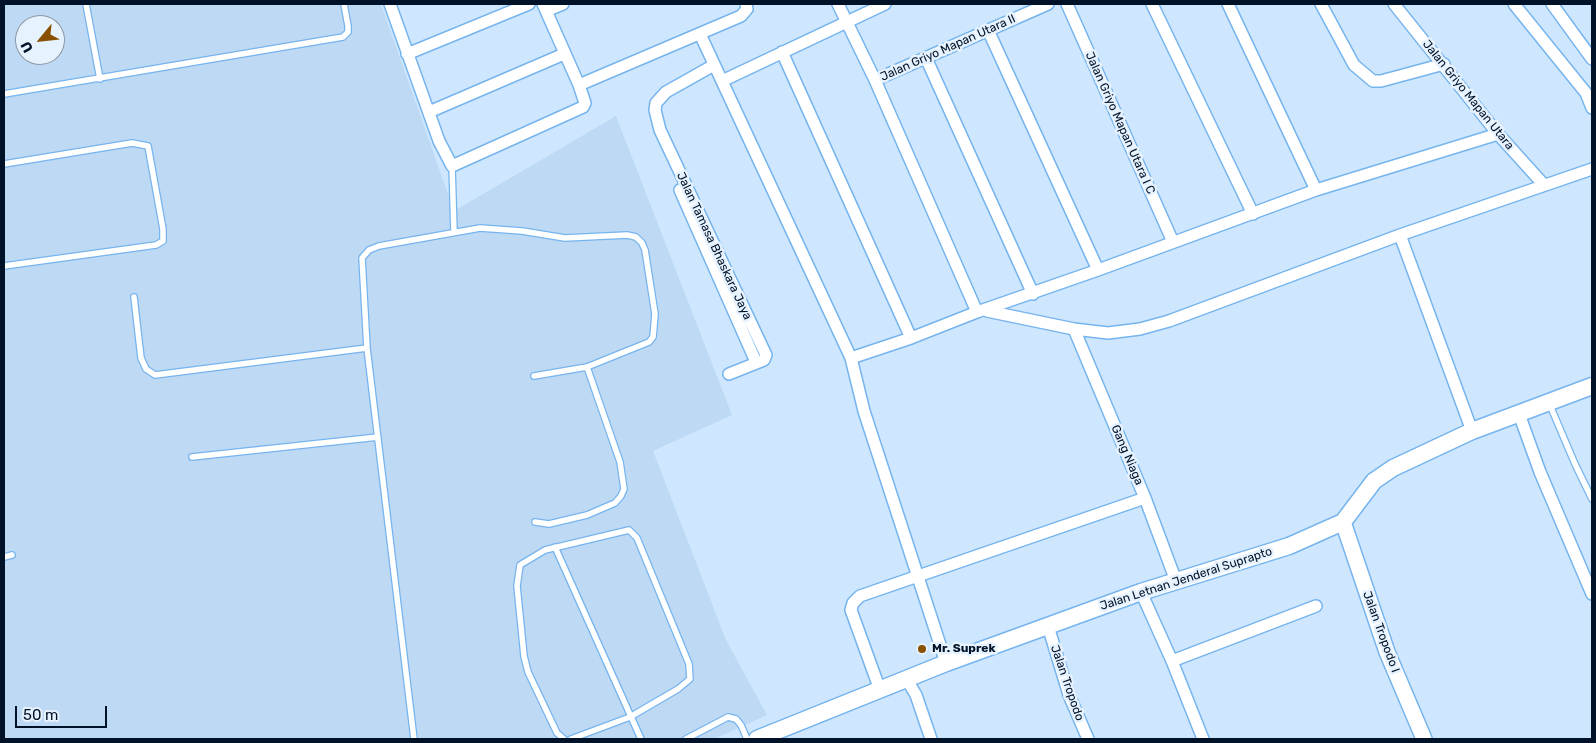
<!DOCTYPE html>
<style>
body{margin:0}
#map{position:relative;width:1596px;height:743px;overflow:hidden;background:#cee7ff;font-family:Rubik,sans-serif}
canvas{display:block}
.frame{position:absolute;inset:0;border:5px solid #001227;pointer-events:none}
.north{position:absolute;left:15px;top:15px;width:50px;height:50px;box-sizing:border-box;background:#e6f2fe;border:1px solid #8a98a8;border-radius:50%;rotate:242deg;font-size:14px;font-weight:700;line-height:20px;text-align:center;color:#001227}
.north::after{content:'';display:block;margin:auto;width:18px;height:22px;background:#875100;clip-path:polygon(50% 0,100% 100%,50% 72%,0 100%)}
.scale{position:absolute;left:15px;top:706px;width:92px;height:22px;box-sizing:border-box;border:2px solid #001227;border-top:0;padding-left:6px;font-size:15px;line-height:18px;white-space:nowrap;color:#001227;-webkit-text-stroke:4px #e6f2fe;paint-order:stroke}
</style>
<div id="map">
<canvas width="1596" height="743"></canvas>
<div class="frame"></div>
<div class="north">U</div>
<div class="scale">50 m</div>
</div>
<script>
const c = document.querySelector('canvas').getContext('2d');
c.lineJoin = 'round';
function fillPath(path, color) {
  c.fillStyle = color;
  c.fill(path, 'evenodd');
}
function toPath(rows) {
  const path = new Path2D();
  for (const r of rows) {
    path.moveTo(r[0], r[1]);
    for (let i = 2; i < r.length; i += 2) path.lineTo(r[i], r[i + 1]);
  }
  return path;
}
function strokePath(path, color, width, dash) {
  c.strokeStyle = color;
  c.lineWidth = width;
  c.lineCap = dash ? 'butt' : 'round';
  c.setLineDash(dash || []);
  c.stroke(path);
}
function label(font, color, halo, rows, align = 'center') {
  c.font = font + ' Rubik,sans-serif';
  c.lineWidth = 5;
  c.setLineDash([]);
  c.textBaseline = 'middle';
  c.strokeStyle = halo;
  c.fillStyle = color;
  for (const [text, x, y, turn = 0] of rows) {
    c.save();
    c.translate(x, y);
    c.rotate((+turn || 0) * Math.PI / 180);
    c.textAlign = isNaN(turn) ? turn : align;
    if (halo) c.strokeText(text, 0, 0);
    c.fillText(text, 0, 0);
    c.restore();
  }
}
const built = toPath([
 [4,4,381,4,454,211,616,116,732,415,653,451,726,640,767,715,714,739,4,739],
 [25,25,55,25,55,55,25,55]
]);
const service = toPath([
 [86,4,100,79],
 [4,94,343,37,348,32,348,26,344,4],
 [4,164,132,143,148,146,163,229,163,241,156,245,4,266],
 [452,166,454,232],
 [134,297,141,358,146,369,155,375,367,348],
 [1549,403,1575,464,1592,499],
 [192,457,378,437],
 [535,522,549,524,587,515,615,503,621,496,624,489,620,462,587,367],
 [555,547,641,739],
 [4,557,12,555],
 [414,739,367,348,362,258,369,250,379,246,480,228,522,231,565,238,627,235,636,237,642,243,645,250,655,314,653,337,649,342,587,367,534,376],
 [564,739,557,733,528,672,524,656,517,586,520,565,545,550,629,530,637,538,689,664,690,679,678,689,630,717,571,739],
 [686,739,728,717,736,719,741,725,747,739]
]);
const minor = toPath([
 [390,4,439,141,452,166,583,107,585,103,579,85,543,4],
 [838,4,875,80,977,312],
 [1067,4,1173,242],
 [1152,4,1253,214],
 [1228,4,1316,190],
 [1321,4,1354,65,1373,81,1381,81,1444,64],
 [1394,4,1498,134,1544,185],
 [1514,4,1586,93,1592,108],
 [1552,4,1592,59],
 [546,11,563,4],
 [988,30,1098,270],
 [700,34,851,358,864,411,946,663],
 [782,52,911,338],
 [407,54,529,4],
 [926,58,1033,294],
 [714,65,666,92,656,103,655,110,660,130,766,355,764,360,729,374],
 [875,80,1048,4],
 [722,81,885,4],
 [579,85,741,16,747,9,746,4],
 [429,112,564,54],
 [680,190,756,362],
 [1400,235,1472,431],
 [987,311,1074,329,1108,333,1140,329,1169,321,1400,235,1592,169],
 [1074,329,1145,498,1176,581],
 [851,358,911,338,977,312,1098,270,1316,190,1498,134],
 [1519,414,1540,472,1592,594],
 [1141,592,1172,661,1203,739],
 [1048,626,1069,695,1088,739],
 [1172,661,1316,606],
 [907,680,916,695,931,739],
 [880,690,851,610,853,603,860,596,1145,498]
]);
const tertiary = toPath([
 [1343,522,1387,652,1424,739]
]);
const secondary = toPath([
 [757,739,946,663,1141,592,1289,546,1343,522,1374,481,1393,468,1472,431,1592,386]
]);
const markers = [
 [922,649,5,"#875100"]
];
const streetNames = [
 ["Jalan Griyo Mapan Utara II",948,48,-24],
 ["Jalan Griyo Mapan Utara",1468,95,51],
 ["Jalan Griyo Mapan Utara I C",1120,123,66],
 ["Jalan Tamasa Bhaskara Jaya",714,246,65],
 ["Gang Niaga",1127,455,67],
 ["Jalan Letnan Jenderal Suprapto",1186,579,-18],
 ["Jalan Tropodo I",1381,632,70],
 ["Jalan Tropodo",1067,683,71]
];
const poiNames = [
 ["Mr. Suprek",932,649]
];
fillPath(built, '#bed9f3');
strokePath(service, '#76b4ee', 8);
strokePath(minor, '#76b4ee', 14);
strokePath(tertiary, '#76b4ee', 18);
strokePath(secondary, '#76b4ee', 19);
strokePath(service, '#fff', 5.5);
strokePath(minor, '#fff', 11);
strokePath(tertiary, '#fff', 15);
strokePath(secondary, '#fff', 16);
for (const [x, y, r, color] of markers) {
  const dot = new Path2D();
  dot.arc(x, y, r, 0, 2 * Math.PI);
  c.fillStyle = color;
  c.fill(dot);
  strokePath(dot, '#e6f2fe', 2);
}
label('12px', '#001227', '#e6f2fe', streetNames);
label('bold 12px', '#001227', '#e6f2fe', poiNames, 'left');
</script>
